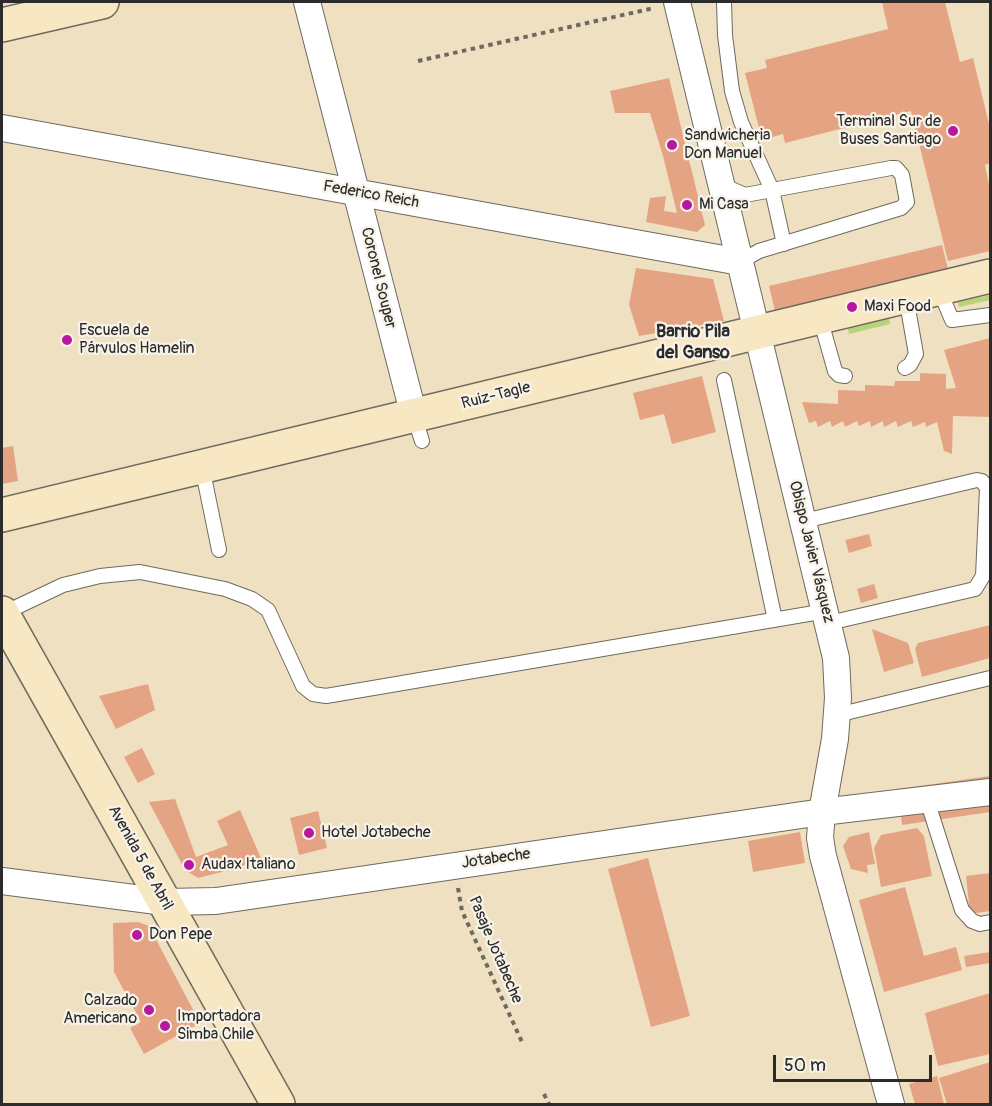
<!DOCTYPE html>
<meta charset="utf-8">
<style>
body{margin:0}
#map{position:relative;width:992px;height:1106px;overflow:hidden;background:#eee0c0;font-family:Pangolin,sans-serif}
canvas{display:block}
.frame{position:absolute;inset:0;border:3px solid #2b2b2b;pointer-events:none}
.scale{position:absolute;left:773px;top:1055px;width:159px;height:27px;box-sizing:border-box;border:3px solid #2b2b2b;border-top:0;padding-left:8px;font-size:18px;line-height:21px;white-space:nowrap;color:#2b2b2b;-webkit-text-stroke:4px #f7f3e8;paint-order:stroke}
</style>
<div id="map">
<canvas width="992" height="1106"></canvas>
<div class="frame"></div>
<div class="scale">50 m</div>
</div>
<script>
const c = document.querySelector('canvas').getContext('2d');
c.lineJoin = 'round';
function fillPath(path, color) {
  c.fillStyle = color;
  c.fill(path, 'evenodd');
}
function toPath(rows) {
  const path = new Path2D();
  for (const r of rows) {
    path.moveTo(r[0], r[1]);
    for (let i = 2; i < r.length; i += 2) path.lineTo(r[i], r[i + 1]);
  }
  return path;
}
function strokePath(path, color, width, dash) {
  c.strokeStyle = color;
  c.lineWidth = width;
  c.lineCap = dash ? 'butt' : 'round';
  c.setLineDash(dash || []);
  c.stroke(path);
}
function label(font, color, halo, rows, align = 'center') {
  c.font = font + ' Pangolin,sans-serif';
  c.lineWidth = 4.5;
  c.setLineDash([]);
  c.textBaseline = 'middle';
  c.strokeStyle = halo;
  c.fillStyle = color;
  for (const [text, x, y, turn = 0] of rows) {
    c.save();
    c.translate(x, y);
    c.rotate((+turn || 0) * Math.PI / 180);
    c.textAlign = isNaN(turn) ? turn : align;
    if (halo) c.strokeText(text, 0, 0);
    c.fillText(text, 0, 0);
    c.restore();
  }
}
const green = toPath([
 [990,295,990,300,959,307,958,302],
 [889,318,890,324,849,334,848,329]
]);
const building = toPath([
 [882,2,945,2,960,62,973,58,990,128,990,163,985,165,990,189,990,251,948,261,911,111,785,143,783,134,762,140,745,73,767,68,765,60,888,29],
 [669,78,705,225,697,232,646,222,650,198,666,196,664,211,677,213,663,156,650,113,615,113,610,91],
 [942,245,948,269,775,311,769,286],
 [636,268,713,279,724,321,639,336,629,305],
 [990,338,990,417,953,416,952,454,944,451,937,422,926,427,925,422,913,427,911,421,898,427,896,421,884,427,883,421,871,427,870,421,859,426,857,421,845,427,843,421,832,427,830,421,818,427,816,421,809,423,802,402,838,404,838,390,865,391,865,385,894,386,895,381,920,381,920,373,946,374,946,389,956,388,944,350],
 [702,376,716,432,672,444,664,414,640,420,633,393],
 [13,446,18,481,2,484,2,448],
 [869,534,872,546,849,553,845,540],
 [874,584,878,598,861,603,857,589],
 [990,625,990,658,922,677,915,649,918,643],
 [872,629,908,643,914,663,884,672],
 [148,684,155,710,116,729,99,696],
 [142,748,155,774,138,783,124,757],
 [990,776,990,812,902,825,898,789],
 [175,799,196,857,228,845,217,821,240,810,261,858,238,868,198,878,185,870,149,802],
 [318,811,327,848,299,855,290,818],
 [917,828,924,836,932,876,881,887,874,848,881,835],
 [800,832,805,863,753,872,748,841],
 [869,832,875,864,867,865,868,873,851,869,843,846,849,837],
 [648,858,690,1016,651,1027,608,869],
 [990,873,990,911,970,914,966,876],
 [905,887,924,956,956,947,962,970,884,992,859,900],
 [138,922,149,926,200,1023,144,1054,130,1028,141,1022,114,972,113,923],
 [990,952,990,963,966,967,964,956],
 [990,993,990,1054,938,1066,925,1013],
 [990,1062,990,1104,947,1104,939,1078],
 [937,1076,944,1104,915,1104,909,1084]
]);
const path = toPath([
 [418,61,654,8],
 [458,888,462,911,522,1042],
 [544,1094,549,1104]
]);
const lane = toPath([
 [724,2,725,35,732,91,741,122,772,190,784,244],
 [722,185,745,195,891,168,896,168,902,175,907,202,901,208,759,251,740,262],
 [939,289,952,320,990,315],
 [820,318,835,371,839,375,845,376],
 [905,368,910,365,916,354,906,297],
 [724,380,775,620],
 [414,416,422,441],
 [202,467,219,550],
 [804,521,977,480,982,481,987,488,983,576,975,589,829,623],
 [2,614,63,585,100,576,140,572,225,589,252,599,268,610,303,686,313,694,326,696,826,611],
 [837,715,990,678],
 [927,800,962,910,972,921,980,924,990,922]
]);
const street = toPath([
 [307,2,414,416],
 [677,2,836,658,838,698,835,739,822,812,820,838,823,856,891,1104],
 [2,128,740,262],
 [2,881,165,902,216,901,822,812,990,792]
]);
const secondary = toPath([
 [2,25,102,2],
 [2,515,990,276],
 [2,613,278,1104]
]);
const markers = [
 [953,131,6,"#b5179e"],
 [672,145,6,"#b5179e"],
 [687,205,6,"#b5179e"],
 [852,307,6,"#b5179e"],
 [67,340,6,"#b5179e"],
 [309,833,6,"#b5179e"],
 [189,865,6,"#b5179e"],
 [137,935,6,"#b5179e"],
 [149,1010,6,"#b5179e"],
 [165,1026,6,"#b5179e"]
];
const poiNames = [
 ["Terminal Sur de",941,122,"right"],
 ["Buses Santiago",941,140,"right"],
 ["Sandwicheria",684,136],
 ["Don Manuel",684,154],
 ["Mi Casa",699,205],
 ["Maxi Food",864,307],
 ["Escuela de",79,331],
 ["Párvulos Hamelin",79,349],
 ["Hotel Jotabeche",321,833],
 ["Audax Italiano",201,865],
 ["Don Pepe",149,935],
 ["Calzado",137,1001,"right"],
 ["Americano",137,1019,"right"],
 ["Importadora",177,1017],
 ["Simba Chile",177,1035]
];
const streetNames = [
 ["Federico Reich",371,195,10],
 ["Coronel Souper",378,278,76],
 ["Ruiz-Tagle",496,396,-14],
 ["Obispo Javier Vásquez",811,552,76],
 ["Avenida 5 de Abril",140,858,61],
 ["Jotabeche",496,859,-8],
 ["Pasaje Jotabeche",495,950,67]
];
const neighbourhoodNames = [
 ["Barrio Pila",693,332],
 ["del Ganso",693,353]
];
fillPath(green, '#b8d378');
fillPath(building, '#e4a484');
strokePath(lane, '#6f6a5f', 16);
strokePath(street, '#6f6a5f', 28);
strokePath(secondary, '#6f6a5f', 36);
strokePath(path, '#6f6a5f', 4, [4.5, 4.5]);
strokePath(lane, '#fff', 14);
strokePath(street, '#fff', 26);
strokePath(secondary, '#f8e7c3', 33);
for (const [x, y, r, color] of markers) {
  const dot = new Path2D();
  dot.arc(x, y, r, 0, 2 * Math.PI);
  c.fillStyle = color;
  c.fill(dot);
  strokePath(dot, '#f7f3e8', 2);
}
label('16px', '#2b2b2b', '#f7f3e8', poiNames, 'left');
label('16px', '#2b2b2b', '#f7f3e8', streetNames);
label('bold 18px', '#2b2b2b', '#f7f3e8', neighbourhoodNames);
</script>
